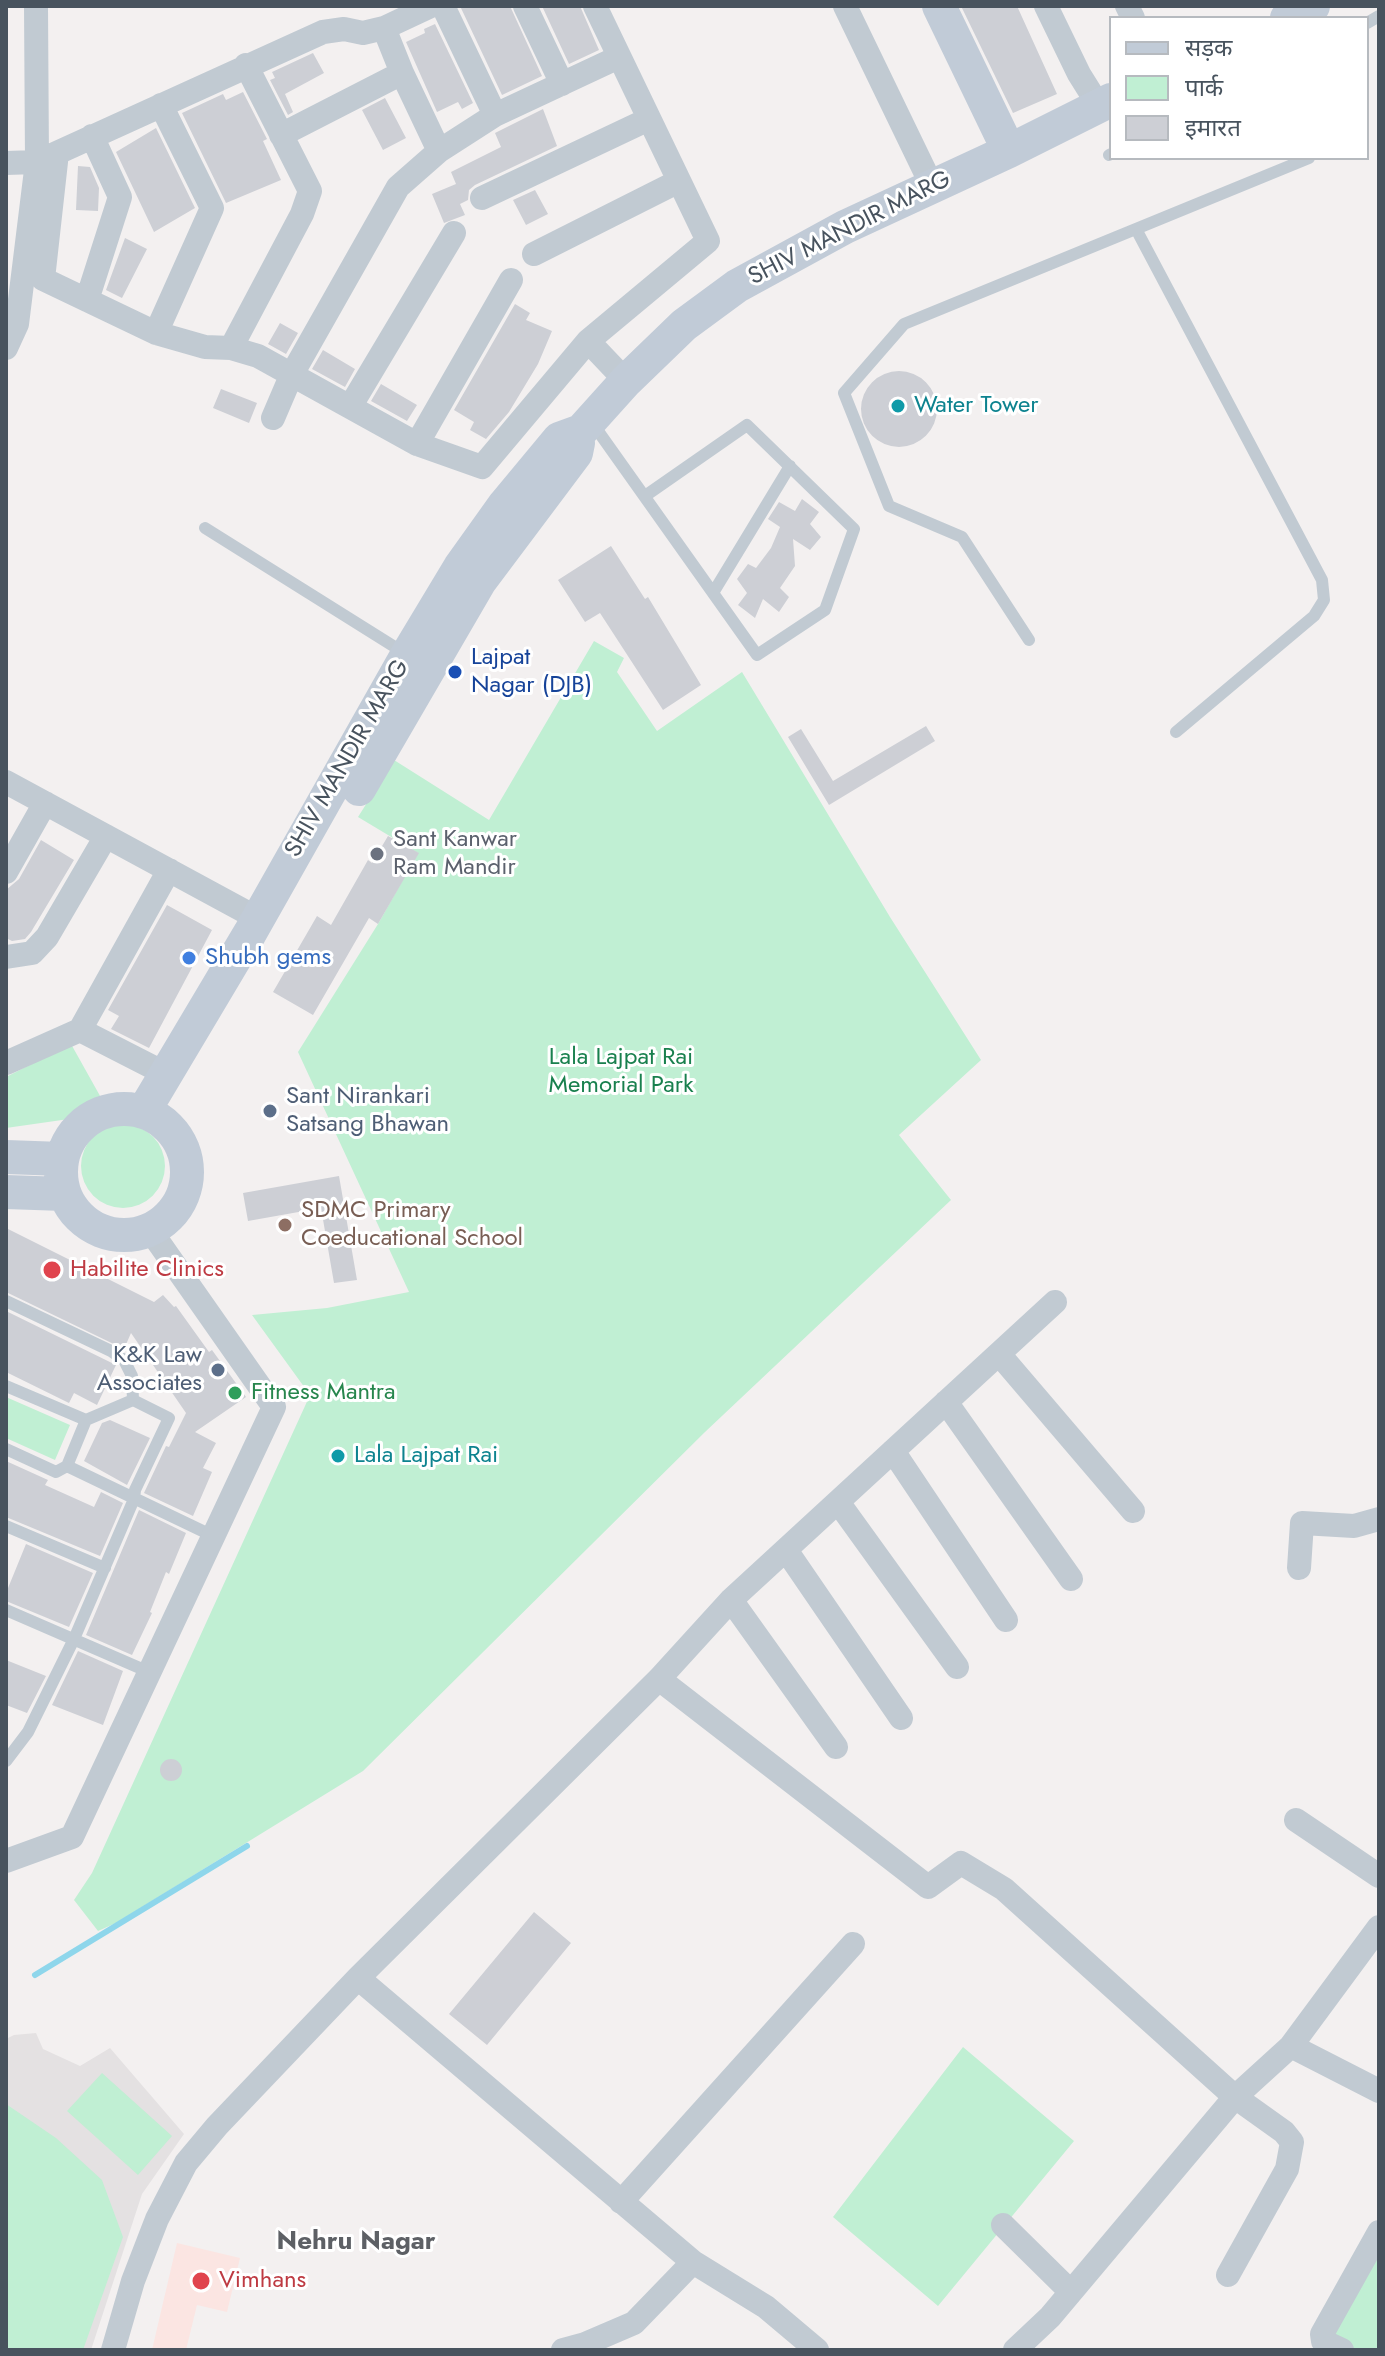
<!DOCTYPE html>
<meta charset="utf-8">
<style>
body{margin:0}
#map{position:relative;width:1385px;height:2356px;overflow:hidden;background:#f3f0f0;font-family:Jost,"Noto Sans Devanagari",sans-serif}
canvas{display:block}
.frame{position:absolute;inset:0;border:8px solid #48535e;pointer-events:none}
.legend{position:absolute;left:1109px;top:16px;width:260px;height:144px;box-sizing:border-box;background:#fff;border:2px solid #b6babf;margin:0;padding:10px 14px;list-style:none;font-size:24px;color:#48535e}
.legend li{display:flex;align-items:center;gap:16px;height:40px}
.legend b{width:40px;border:2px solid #b6babf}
</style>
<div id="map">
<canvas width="1385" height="2356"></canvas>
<div class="frame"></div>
<ul class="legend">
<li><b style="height:10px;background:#c1cbd7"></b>सड़क</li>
<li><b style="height:22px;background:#c0efd3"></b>पार्क</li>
<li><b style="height:22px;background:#cdcfd5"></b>इमारत</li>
</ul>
</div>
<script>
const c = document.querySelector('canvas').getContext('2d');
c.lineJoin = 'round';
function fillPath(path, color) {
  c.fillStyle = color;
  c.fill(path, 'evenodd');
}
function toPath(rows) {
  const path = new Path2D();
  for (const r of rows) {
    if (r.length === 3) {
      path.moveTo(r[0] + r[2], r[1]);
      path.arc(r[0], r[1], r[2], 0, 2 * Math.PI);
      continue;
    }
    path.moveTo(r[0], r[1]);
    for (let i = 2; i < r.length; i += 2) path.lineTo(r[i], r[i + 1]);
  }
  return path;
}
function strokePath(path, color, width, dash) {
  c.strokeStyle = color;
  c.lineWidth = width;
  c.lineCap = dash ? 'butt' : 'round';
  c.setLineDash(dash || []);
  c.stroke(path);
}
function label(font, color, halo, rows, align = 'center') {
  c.font = font + ' Jost,sans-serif';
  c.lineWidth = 6;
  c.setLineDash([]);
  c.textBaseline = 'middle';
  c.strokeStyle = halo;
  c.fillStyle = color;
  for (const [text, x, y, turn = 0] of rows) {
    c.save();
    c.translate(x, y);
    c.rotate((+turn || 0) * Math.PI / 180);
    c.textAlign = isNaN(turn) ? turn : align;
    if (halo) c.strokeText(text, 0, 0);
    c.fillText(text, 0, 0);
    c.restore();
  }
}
const education = toPath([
 [36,2033,43,2049,80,2066,110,2048,184,2134,142,2194,91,2350,6,2350,6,2039,14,2035]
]);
const medical = toPath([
 [177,2243,240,2258,227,2312,197,2305,186,2350,152,2350]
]);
const green = toPath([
 [594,641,624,658,617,672,657,731,742,672,890,917,981,1060,899,1135,951,1200,705,1432,363,1771,116,1923,98,1931,74,1900,92,1873,310,1395,252,1315,327,1308,409,1292,298,1052,378,924,418,853,358,817,394,760,489,820],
 [71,1044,104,1103,69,1119,6,1128,6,1077],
 [123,1166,42],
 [6,1397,70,1425,55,1460,6,1438],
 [963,2047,1074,2141,938,2306,833,2217],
 [102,2073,172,2136,138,2175,67,2111],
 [6,2104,56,2138,102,2180,123,2237,83,2350,6,2350],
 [1379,2249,1379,2350,1350,2350,1328,2340]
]);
const stream = toPath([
 [35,1975,247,1846]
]);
const building = toPath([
 [460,6,510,6,542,76,502,95],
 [542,6,580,6,599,50,569,64],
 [961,6,1017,6,1057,94,1013,113],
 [435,24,473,103,462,109,458,102,437,112,406,42,425,33,424,29],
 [313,53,324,73,285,94,293,112,288,115,270,80,275,78,272,72],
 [243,92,267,139,263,141,281,180,226,203,182,113,223,94,226,100],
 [385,98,406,138,383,150,362,110],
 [543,109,557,146,475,185,469,190,468,200,460,204,465,215,444,223,432,194,456,184,451,172,501,147,495,133],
 [156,128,195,208,154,232,116,152],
 [78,166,90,167,99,188,98,211,76,210],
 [535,190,548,214,526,225,513,200],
 [125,238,147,249,122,298,106,290],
 [515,304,530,313,526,320,552,331,538,364,509,412,486,439,470,430,474,422,454,410],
 [280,323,298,333,286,354,268,344],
 [323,350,355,369,345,387,312,369],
 [899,409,38],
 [381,384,417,405,407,421,371,401],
 [221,389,257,403,249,423,213,408],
 [802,499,819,512,810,524,821,537,810,550,793,539,795,566,780,588,789,597,779,612,763,599,755,618,738,605,747,593,737,579,748,564,756,568,771,548,780,527,768,519,779,502,795,511],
 [611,546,645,599,648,597,701,685,663,710,600,613,585,622,558,580],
 [926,726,935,741,829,805,788,737,801,729,833,781],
 [388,836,419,853,378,924,369,918,313,1015,273,992,317,916,331,925,368,860,372,863],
 [41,840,74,860,31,932,25,939,12,941,6,938,6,890,19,879],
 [167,905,212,930,149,1048,111,1029,119,1016,108,1010],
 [339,1176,357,1280,334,1283,321,1208,248,1221,243,1193],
 [6,1228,154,1302,163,1295,174,1307,176,1306,209,1352,212,1350,246,1397,195,1432,216,1443,203,1468,212,1472,193,1516,144,1493,166,1446,169,1447,186,1413,131,1333,124,1349,6,1292],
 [6,1311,116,1365,97,1405,74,1393,69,1403,6,1372],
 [110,1420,150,1438,127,1485,84,1461,102,1423],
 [6,1461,48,1480,45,1485,94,1507,101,1492,123,1503,100,1556,6,1517],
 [139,1510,186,1533,169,1574,166,1572,150,1612,152,1613,132,1655,86,1635],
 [26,1544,93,1573,69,1627,6,1601,6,1593],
 [78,1651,123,1671,103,1725,52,1705],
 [6,1660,46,1676,27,1713,6,1705],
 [171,1770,11],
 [534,1912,571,1943,487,2045,449,2014]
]);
const lane = toPath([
 [1367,23,1379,16],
 [1109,155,1111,154],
 [1136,229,1322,580,1324,600,1314,616,1176,732],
 [593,424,757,655,825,610,854,529,747,425,645,496],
 [205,528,406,654],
 [713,593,790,466],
 [1029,640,962,537,889,506,844,393,904,324,1309,158],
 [6,1301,111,1351,124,1360,132,1376,133,1400],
 [6,1386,86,1420,67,1466,56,1472,6,1449],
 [67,1466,213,1536],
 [6,1526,105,1568],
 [6,1610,149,1672],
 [6,1761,28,1732,74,1639,134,1499,135,1490,169,1418,133,1400,86,1420]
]);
const street = toPath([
 [443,6,495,115],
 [525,6,562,84],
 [845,6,932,186],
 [1046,6,1079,74,1099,106],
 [1127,6,1133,18],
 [384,28,402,73,439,151],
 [281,135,402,73],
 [57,153,43,279,156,333,205,347,231,348,258,356,417,444,482,467,588,341,708,241,595,6],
 [6,163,37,162,323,32,344,29,363,33,384,28,431,6],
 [482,198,649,119],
 [534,254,679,181],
 [87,300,120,197,92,136],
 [156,333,212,208,161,105],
 [588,341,626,381],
 [6,348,17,324,37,162,36,6],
 [231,348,302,214,310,191,246,65],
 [350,407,454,233],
 [273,418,291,376,398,187,439,151,495,115,619,57],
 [417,444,511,280],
 [6,782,257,918],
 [6,872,45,803],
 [6,957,32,953,47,937,106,836],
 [80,1030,166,1074],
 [6,1063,80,1030,169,870],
 [999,1354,1133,1511],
 [946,1402,1071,1579],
 [893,1451,1006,1620],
 [838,1502,957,1667],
 [786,1550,901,1718],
 [1299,1568,1302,1523,1354,1526,1379,1519],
 [731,1600,836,1747],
 [659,1679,928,1887,961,1863,1004,1889,1235,2097,1284,2132,1292,2142,1287,2169,1228,2275],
 [1296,1820,1379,1876],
 [6,1861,72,1837,274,1407,150,1230],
 [358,1978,693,2262,766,2307,817,2350],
 [1291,2046,1379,2091],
 [621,2202,853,1944],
 [1003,2225,1071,2292],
 [113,2350,133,2281,157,2219,186,2163,217,2126,358,1978,659,1679,731,1600,1055,1302],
 [563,2350,585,2344,634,2323,693,2262],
 [1015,2350,1050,2317,1235,2097,1291,2046,1379,1927],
 [1342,2350,1323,2341,1322,2334,1379,2232]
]);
const secondary = toPath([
 [939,6,1009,151],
 [1287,18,1313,6],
 [359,789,480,581,576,453,578,443],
 [124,1172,63],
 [144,1111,250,933,407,655,460,567,505,504,559,439,581,431,626,381,684,325,737,286,845,227,1009,151,1111,100],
 [6,1157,62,1159],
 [6,1192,64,1194]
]);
const markers = [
 [898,406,8,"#0f9aa8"],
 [455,672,8,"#1a4fb4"],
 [377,854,8,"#6b7280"],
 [189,958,8,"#3f7fe0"],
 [270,1111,8,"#5c6f8a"],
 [285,1225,8,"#8d6e63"],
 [52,1270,10,"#e0444e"],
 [218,1370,8,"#5c6f8a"],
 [235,1393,8,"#2e9e5b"],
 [338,1456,8,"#0f9aa8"],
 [201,2281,10,"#e0444e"]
];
const streetNames = [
 ["SHIV MANDIR MARG",850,229,-27],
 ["SHIV MANDIR MARG",348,759,-60]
];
const cultureNames = [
 ["Water Tower",914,406],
 ["Lala Lajpat Rai",354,1456]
];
const transitNames = [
 ["Lajpat",471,658],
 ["Nagar (DJB)",471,686]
];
const worshipNames = [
 ["Sant Kanwar",393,840],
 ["Ram Mandir",393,868]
];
const shopNames = [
 ["Shubh gems",205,958]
];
const parkNames = [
 ["Lala Lajpat Rai",621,1058],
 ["Memorial Park",621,1086]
];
const serviceNames = [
 ["Sant Nirankari",286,1097],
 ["Satsang Bhawan",286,1125],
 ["K&K Law",202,1356,"right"],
 ["Associates",202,1384,"right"]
];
const educationNames = [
 ["SDMC Primary",301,1211],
 ["Coeducational School",301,1239]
];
const healthNames = [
 ["Habilite Clinics",70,1270],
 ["Vimhans",219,2281]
];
const leisureNames = [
 ["Fitness Mantra",251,1393]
];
const neighbourhoodNames = [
 ["Nehru Nagar",356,2243]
];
fillPath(education, '#e4e1e2');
fillPath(medical, '#fbe5e2');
fillPath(green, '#c0efd3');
strokePath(stream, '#8ed6eb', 6);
fillPath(building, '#cdcfd5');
strokePath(lane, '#c1cad2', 12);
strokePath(street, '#c1cad2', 24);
strokePath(secondary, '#c1cbd7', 34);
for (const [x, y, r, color] of markers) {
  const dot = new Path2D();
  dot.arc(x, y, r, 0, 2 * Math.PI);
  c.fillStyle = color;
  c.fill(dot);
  strokePath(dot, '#fff', 3);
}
label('24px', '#48535e', '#fff', streetNames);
label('24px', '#0d838f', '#fff', cultureNames, 'left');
label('24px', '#164399', '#fff', transitNames, 'left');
label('24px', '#5b616d', '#fff', worshipNames, 'left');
label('24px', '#366cbe', '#fff', shopNames, 'left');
label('24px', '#19804e', '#fff', parkNames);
label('24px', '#4e5e75', '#fff', serviceNames, 'left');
label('24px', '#785e54', '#fff', educationNames, 'left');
label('24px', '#be3a42', '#fff', healthNames, 'left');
label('24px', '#27864d', '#fff', leisureNames, 'left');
label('bold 26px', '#5d6065', '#fff', neighbourhoodNames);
</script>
